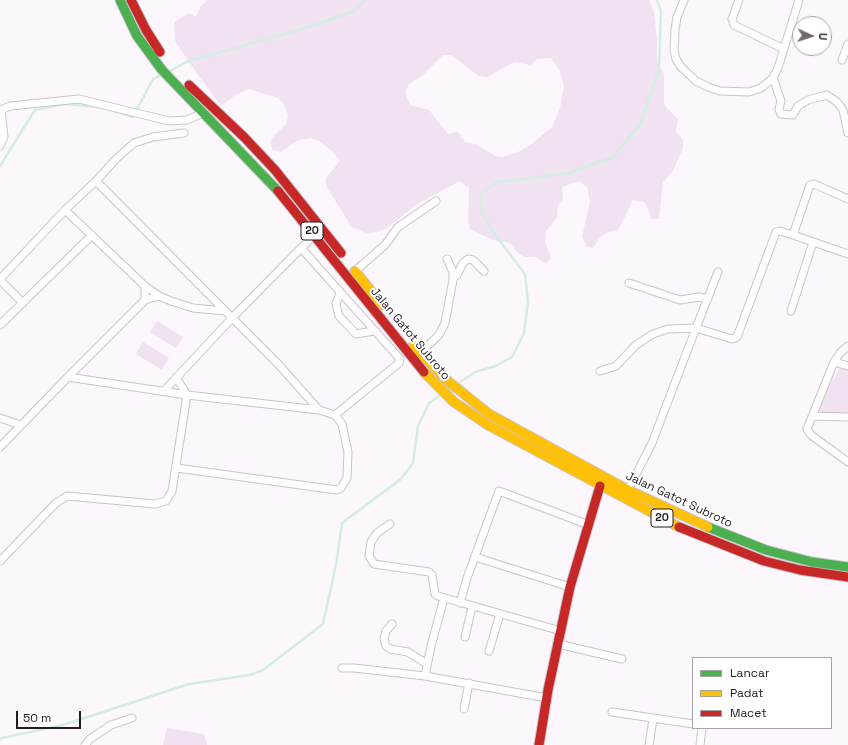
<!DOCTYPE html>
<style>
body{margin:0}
#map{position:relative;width:848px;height:745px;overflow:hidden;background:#fcf7fc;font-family:"Space Grotesk",sans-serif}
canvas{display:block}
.legend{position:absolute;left:692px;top:657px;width:140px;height:72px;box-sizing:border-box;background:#fff;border:1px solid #a7a4a8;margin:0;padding:5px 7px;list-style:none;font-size:12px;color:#241c25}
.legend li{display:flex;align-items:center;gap:8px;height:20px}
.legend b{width:20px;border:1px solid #a7a4a8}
.north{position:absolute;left:792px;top:16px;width:40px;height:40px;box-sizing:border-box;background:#fff;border:1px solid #a7a4a8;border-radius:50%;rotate:93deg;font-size:11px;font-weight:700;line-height:16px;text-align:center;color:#241c25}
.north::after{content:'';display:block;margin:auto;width:14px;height:18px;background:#706970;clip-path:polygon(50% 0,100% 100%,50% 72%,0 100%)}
.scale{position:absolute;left:16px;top:711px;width:65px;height:18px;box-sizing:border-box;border:2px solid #241c25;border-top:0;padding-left:5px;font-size:12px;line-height:14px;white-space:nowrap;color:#241c25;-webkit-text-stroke:3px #fff;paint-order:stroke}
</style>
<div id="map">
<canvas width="848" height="745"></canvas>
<ul class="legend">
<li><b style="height:5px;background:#4caf50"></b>Lancar</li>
<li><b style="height:5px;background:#ffc107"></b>Padat</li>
<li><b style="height:5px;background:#c62828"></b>Macet</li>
</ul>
<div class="north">U</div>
<div class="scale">50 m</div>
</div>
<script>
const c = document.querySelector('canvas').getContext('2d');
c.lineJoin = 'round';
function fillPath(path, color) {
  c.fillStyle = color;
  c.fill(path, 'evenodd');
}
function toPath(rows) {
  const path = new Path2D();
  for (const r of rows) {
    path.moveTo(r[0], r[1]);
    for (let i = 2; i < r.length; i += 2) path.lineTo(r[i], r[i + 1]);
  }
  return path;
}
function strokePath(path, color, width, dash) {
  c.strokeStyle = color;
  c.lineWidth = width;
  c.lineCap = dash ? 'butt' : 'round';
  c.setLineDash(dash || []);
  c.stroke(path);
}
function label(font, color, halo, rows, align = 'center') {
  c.font = font + ' "Space Grotesk",sans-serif';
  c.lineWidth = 4;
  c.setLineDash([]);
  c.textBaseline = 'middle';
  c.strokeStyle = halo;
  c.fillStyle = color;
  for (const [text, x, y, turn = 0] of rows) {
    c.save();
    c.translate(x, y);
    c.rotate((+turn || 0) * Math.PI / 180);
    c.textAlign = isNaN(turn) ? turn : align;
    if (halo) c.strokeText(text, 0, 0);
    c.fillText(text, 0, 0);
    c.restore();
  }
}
const green = toPath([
 [208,0,649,0,654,12,657,40,657,62,664,74,664,101,665,106,678,119,676,132,683,140,683,148,673,171,663,182,659,219,651,219,647,206,644,202,633,200,618,231,608,232,600,237,593,248,587,247,582,237,590,202,587,187,579,181,562,187,563,200,558,205,557,217,546,231,545,243,551,257,546,264,536,257,525,257,517,252,510,243,493,240,470,229,468,221,469,188,460,181,417,204,387,228,377,232,367,233,352,227,326,186,326,178,340,161,332,151,319,141,311,138,298,140,281,152,273,150,271,146,272,138,287,123,288,115,284,104,278,98,249,89,234,96,221,106,196,72,175,41,174,22,189,13,196,17,201,6],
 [443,55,451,55,479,76,487,77,514,62,531,65,537,59,551,58,560,71,564,86,560,108,552,127,533,143,518,152,503,157,496,156,475,144,465,142,458,132,448,134,429,110,410,105,405,92,409,84,423,75],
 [157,321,183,337,176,348,150,332],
 [143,342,169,358,162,370,136,354],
 [840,368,848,368,848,414,819,412,830,383],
 [167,728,204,734,207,745,163,745]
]);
const stream = toPath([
 [170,71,186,62,309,27,354,11,365,0],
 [114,111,133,117,153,79,160,76],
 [0,166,35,110,66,104,98,107],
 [459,383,475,372,496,366,512,357,524,333,528,302,525,274,496,236,482,214,481,194,497,182,569,173,613,157,641,123,659,69,661,11,657,0],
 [0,740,2,738,63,725,189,684,250,675,263,670,323,624,336,565,342,523,401,479,413,463,418,426,429,403,441,395]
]);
const street = toPath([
 [684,0,677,17,675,30,674,50,676,59,681,67,696,81,708,87,720,91,749,92,761,88,773,78,778,68,799,0],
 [739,0,732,19,734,25,784,49],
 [842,60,848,44],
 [773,78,781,101,779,109,781,114,793,115,798,106,808,100,827,95,837,102,843,110,848,133],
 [184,133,153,137,134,143,117,158,96,181,279,365,319,410,335,415,399,363,400,359,301,248],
 [0,146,4,137,1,110,10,106,79,99,169,121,187,120,203,113],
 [65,210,96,181],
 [793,235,810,185,814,184,848,199],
 [355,271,385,245,398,227,436,201],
 [453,277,457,275,463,263,468,259,473,260,484,271],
 [0,279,65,210,145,286],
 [0,280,23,303],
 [629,283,680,300,699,297,708,299],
 [340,293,336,304,339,316,356,334,374,331],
 [145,300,145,286,159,296],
 [791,311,813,242],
 [0,325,92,235],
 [848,346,840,353,834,362,807,429,811,435,848,462],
 [420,353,439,335,445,323,453,280,453,272,447,259],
 [834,362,848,366],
 [600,371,616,366,636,345,653,334,668,329,696,328,718,272],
 [68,377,145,300,159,296,171,301,193,308,225,311],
 [164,391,232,318,315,234],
 [812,416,848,417],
 [0,418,21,425],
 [0,447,68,377,187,395,319,410],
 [177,468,337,490,341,488,347,478,348,452,342,424,335,415],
 [628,490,652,443,696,328,732,339,737,337,776,232,780,231,796,236,848,254],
 [390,524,377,533,371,542,369,556,374,564,429,572,432,575,435,594,438,596,561,631],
 [475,557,570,587],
 [0,561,56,503,67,496,155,504,166,501,172,491,187,395,176,377],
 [444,598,431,646,425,676,547,698],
 [460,603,467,578,499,491,589,525],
 [392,624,386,631,384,639,386,646,390,649,408,652,427,664],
 [465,637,472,607],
 [558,644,622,659],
 [489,651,500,614],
 [342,668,354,668,425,676],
 [464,709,469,683],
 [612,712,693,724],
 [85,745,90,739,111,725,132,718],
 [649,745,653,719],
 [700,745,702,728]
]);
const fast = toPath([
 [120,0,137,36,162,70,278,191],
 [708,527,766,550,812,562,848,567]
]);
const slow = toPath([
 [355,271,382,305],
 [413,346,449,382,489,414,628,490,708,527],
 [424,372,454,402,488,425,679,527]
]);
const jam = toPath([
 [131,0,146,30,160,52],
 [189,85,244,137,275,170,341,253],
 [278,191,424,372],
 [679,527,764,561,800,570,848,577],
 [539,745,548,690,570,587,600,486]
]);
const shields = [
 [312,231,22],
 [662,518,22]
];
const shieldNames = [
 ["20",312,231],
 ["20",662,518]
];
const streetNames = [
 ["Jalan Gatot Subroto",410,334,50],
 ["Jalan Gatot Subroto",679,500,25]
];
fillPath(green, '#f0e2f0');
strokePath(stream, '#d3ede2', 2.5);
strokePath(street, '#cac4ca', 9);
strokePath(fast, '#cac4ca', 11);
strokePath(slow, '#cac4ca', 11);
strokePath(jam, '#cac4ca', 11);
strokePath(street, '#fffeff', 7);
strokePath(fast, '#4caf50', 9);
strokePath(slow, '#ffc107', 9);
strokePath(jam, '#c62828', 9);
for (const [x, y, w] of shields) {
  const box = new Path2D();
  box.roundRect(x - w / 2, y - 9, w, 18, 3);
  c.fillStyle = '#fff';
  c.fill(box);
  strokePath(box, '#241c25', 1);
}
label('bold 11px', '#241c25', null, shieldNames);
label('12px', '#241c25', '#fff', streetNames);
</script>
